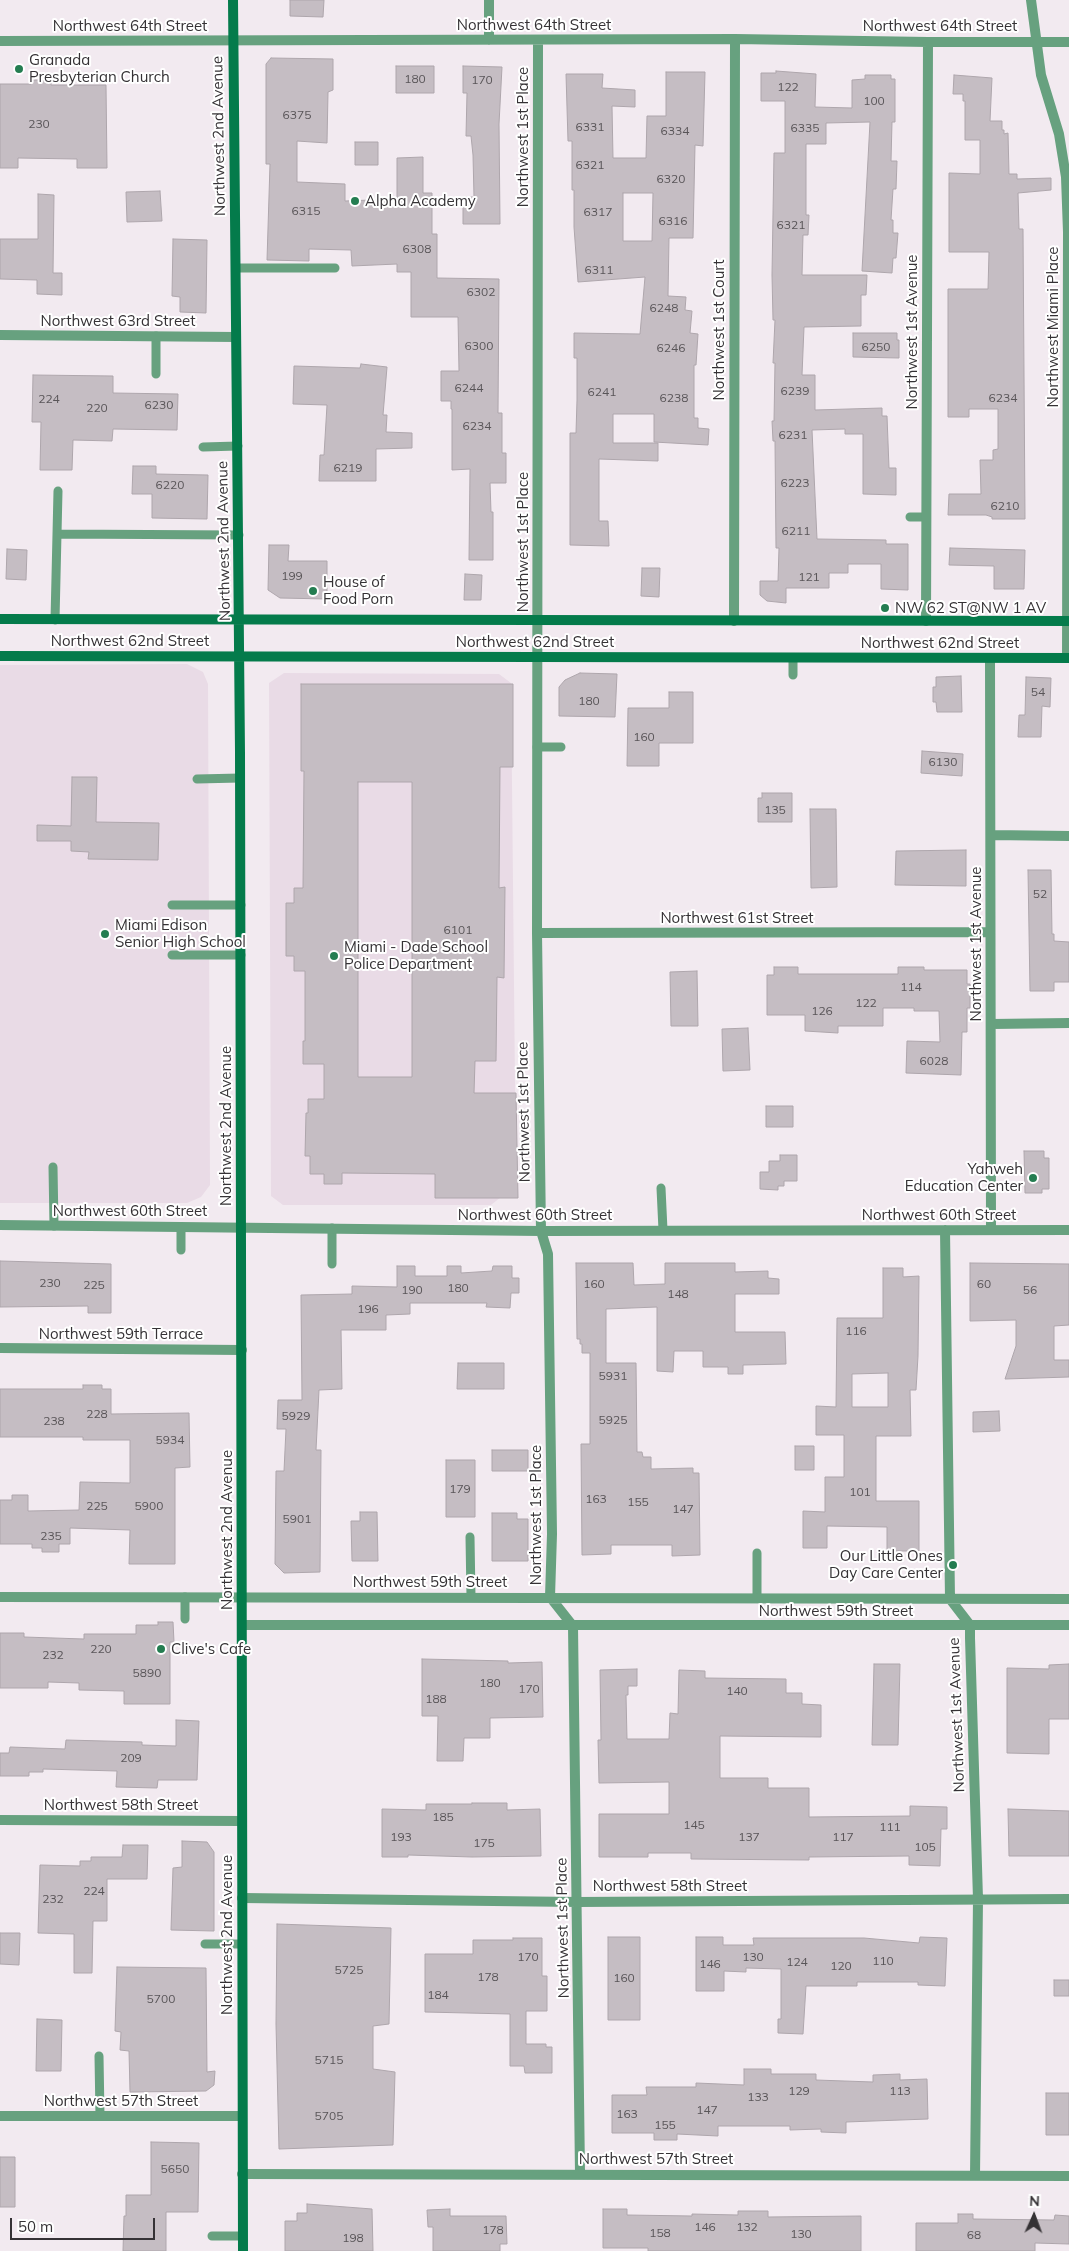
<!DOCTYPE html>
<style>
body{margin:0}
#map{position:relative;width:1069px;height:2251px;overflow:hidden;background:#f2eaf0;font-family:Mulish,sans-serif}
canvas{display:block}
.north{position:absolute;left:1009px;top:2191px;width:50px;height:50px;-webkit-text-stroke:4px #fff;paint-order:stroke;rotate:2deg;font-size:14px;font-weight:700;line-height:20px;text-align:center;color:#353235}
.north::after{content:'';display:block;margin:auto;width:18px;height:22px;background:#353235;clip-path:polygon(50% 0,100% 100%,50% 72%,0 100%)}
.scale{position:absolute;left:10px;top:2218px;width:145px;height:22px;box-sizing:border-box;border:2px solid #353235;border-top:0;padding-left:6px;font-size:15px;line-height:18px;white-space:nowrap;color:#353235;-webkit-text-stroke:4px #fff;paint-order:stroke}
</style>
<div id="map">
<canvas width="1069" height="2251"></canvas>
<div class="north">N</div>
<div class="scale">50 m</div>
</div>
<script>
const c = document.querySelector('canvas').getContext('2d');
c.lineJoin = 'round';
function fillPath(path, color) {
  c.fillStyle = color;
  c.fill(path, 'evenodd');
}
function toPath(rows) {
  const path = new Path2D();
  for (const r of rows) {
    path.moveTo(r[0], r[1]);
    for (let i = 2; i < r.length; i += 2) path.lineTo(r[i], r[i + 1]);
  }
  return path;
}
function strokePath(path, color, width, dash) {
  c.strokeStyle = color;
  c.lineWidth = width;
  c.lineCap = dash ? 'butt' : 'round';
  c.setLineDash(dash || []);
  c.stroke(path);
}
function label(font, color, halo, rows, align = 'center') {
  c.font = font + ' Mulish,sans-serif';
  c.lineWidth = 4;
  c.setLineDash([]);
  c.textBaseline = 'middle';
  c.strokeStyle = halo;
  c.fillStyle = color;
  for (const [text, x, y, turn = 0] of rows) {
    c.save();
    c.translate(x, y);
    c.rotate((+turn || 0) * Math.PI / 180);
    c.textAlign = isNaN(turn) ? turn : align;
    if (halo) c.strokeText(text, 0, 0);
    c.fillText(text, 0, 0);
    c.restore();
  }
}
const built = toPath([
 [187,664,203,672,208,684,210,1185,201,1197,187,1203,0,1203,0,665],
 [284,673,499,674,511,683,516,1185,491,1205,283,1205,271,1196,269,683]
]);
const building = toPath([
 [290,0,324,0,323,17,290,16,290,0],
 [271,58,333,59,333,90,328,92,327,143,297,141,297,182,345,184,345,201,397,199,397,158,423,157,423,193,432,193,432,234,437,234,437,278,499,279,498,413,502,413,502,453,506,453,506,483,490,483,491,512,493,512,493,560,469,560,470,469,452,470,452,409,451,409,451,401,441,401,441,371,459,371,458,317,411,317,411,272,397,272,397,264,352,266,351,250,309,249,309,261,267,260,270,164,266,164,266,64,271,58],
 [396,66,434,66,434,93,396,93,396,66],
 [463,66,502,67,499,124,500,224,463,224,463,197,474,197,473,155,471,136,466,136,467,93,463,93,463,66],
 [776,71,816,74,815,107,852,108,852,80,865,79,865,75,891,75,891,79,895,79,895,122,892,122,891,161,897,161,896,189,893,189,891,220,893,220,893,233,898,233,896,258,893,258,892,273,862,271,870,122,826,123,826,144,806,144,806,215,809,215,808,235,803,235,802,275,867,275,866,295,861,295,861,326,804,327,802,375,815,375,815,410,882,408,882,416,887,416,889,468,896,468,896,495,863,494,863,434,845,434,845,429,812,430,817,539,886,540,886,544,908,544,908,590,881,589,881,564,848,564,848,573,829,573,829,588,786,588,786,603,767,601,760,595,760,581,778,581,779,548,776,548,775,441,773,441,772,421,774,421,775,363,773,363,775,320,773,320,772,275,774,153,785,153,785,101,761,101,761,73,776,73,776,71],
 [666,72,705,72,703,146,695,145,693,238,669,238,668,296,686,297,685,310,692,311,690,333,698,334,696,365,694,365,694,418,698,418,698,428,709,429,708,445,654,442,654,414,613,414,613,443,658,443,658,461,599,459,599,521,608,521,609,546,570,545,570,433,576,433,577,400,577,358,574,358,574,333,640,334,645,277,578,282,574,227,574,190,572,190,572,141,568,141,566,74,603,74,602,88,635,90,635,107,612,106,613,158,646,158,647,116,666,116,666,72],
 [623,193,653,193,652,241,623,241,623,193],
 [954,75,992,78,990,121,1002,121,1002,130,1004,130,1004,134,1008,133,1009,174,1017,174,1017,179,1051,178,1051,190,1018,193,1019,229,1023,229,1025,519,992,519,992,517,986,515,948,515,949,494,981,494,980,460,993,460,993,450,998,449,998,409,969,409,969,417,948,417,948,289,988,289,989,252,949,252,949,173,980,174,980,140,965,140,965,101,963,101,963,94,953,94,954,75],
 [31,80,51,80,51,85,106,85,107,168,77,168,77,159,18,158,18,168,0,168,0,84,31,84,31,80],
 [355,142,378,142,378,165,355,165,355,142],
 [160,191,162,221,127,222,126,192,160,191],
 [38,194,54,195,53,273,62,273,62,295,37,294,37,280,0,279,0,239,38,239,38,194],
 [173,239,207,240,206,313,180,312,180,297,172,296,173,239],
 [853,333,897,333,897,340,899,340,899,358,853,357,853,333],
 [361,364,387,367,383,415,387,415,386,432,412,433,412,448,376,449,376,481,319,481,320,455,324,455,327,405,293,404,294,366,360,368,361,364],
 [33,375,113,376,113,393,178,394,177,430,113,429,112,441,73,440,72,470,40,470,41,422,32,422,33,375],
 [133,466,156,466,156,474,208,475,207,519,152,518,152,494,132,494,133,466],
 [269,545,289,545,288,561,327,561,327,599,280,598,268,590,269,545],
 [950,548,1025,550,1024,589,994,589,994,566,949,565,950,548],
 [7,549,27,550,26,580,6,579,7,549],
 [642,568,660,568,659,597,641,596,642,568],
 [465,574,482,575,481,600,464,600,465,574],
 [580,673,617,674,615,717,559,716,559,687,565,680,580,673],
 [961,676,962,712,937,712,936,702,933,702,933,687,936,687,936,677,961,676],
 [1026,677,1051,678,1050,707,1042,706,1041,737,1018,737,1019,715,1025,715,1026,677],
 [301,684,513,684,513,767,500,767,499,888,505,887,504,978,497,977,496,1061,475,1061,474,1093,516,1093,518,1198,435,1198,435,1174,342,1173,342,1184,324,1184,324,1174,310,1174,310,1156,305,1156,306,1113,308,1113,308,1099,324,1099,324,1064,303,1064,303,1041,305,1041,305,971,294,971,294,956,286,956,286,903,294,903,294,888,303,888,304,771,301,771,301,684],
 [358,782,412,782,412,1077,358,1077,358,782],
 [669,692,693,692,693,743,659,743,659,766,627,766,628,708,669,708,669,692],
 [922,751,963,754,962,776,921,773,922,751],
 [72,777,97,777,96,822,159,823,158,860,88,859,89,852,71,851,71,841,37,841,37,825,71,826,72,777],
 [762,793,792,793,792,822,758,822,758,798,762,798,762,793],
 [810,809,836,809,837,887,811,888,810,809],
 [966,850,966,886,895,885,896,851,966,850],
 [1028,870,1051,870,1052,934,1054,934,1054,941,1069,942,1069,982,1054,982,1054,991,1030,991,1028,870],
 [774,967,798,967,798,974,898,974,898,967,924,967,924,970,967,970,967,984,970,984,970,1008,967,1008,967,1032,962,1032,961,1075,906,1073,907,1041,940,1042,939,1011,914,1011,914,1008,883,1008,883,1026,838,1026,838,1033,805,1031,805,1015,767,1015,767,975,774,975,774,967],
 [697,971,698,1026,671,1026,670,972,697,971],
 [748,1028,750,1070,723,1071,722,1029,748,1028],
 [766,1106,793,1106,793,1127,766,1127,766,1106],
 [1024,1151,1044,1151,1044,1158,1049,1158,1049,1189,1042,1189,1042,1193,1025,1193,1024,1151],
 [780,1155,797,1155,797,1181,784,1181,784,1186,778,1186,778,1190,760,1189,760,1172,769,1172,769,1161,780,1161,780,1155],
 [0,1261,111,1264,111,1313,88,1313,88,1306,0,1307,0,1261],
 [576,1263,633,1263,634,1285,665,1284,665,1263,735,1263,735,1272,768,1271,768,1278,779,1279,779,1294,735,1294,735,1332,785,1332,786,1364,743,1365,743,1374,728,1374,728,1367,703,1367,703,1351,674,1351,673,1372,657,1371,657,1307,606,1309,606,1363,636,1363,637,1452,642,1452,643,1457,651,1457,651,1469,693,1468,693,1473,699,1473,700,1555,672,1556,672,1545,611,1545,611,1554,582,1555,581,1444,590,1444,590,1353,582,1353,582,1344,580,1344,580,1339,577,1339,576,1263],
 [970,1263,1069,1264,1069,1325,1054,1326,1054,1360,1069,1360,1069,1377,1005,1379,1016,1346,1016,1320,970,1321,970,1263],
 [397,1266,415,1266,415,1276,447,1276,447,1266,461,1266,461,1273,492,1271,493,1266,512,1266,512,1278,519,1278,519,1293,511,1293,510,1308,486,1307,487,1303,410,1303,410,1314,386,1315,386,1330,341,1330,342,1389,319,1390,316,1450,321,1450,320,1572,284,1573,275,1564,276,1471,284,1471,286,1429,277,1429,278,1400,302,1400,301,1295,352,1294,352,1286,397,1287,397,1266],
 [883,1268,903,1268,903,1277,919,1276,918,1356,916,1390,910,1390,911,1436,876,1436,876,1501,919,1501,919,1551,887,1551,887,1527,827,1526,827,1548,803,1548,803,1511,825,1512,825,1477,844,1477,844,1435,816,1435,816,1406,836,1407,837,1318,883,1318,883,1268],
 [888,1373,888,1407,852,1407,852,1374,888,1373],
 [458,1363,504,1363,504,1389,457,1389,458,1363],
 [83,1385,102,1385,102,1389,111,1389,111,1414,189,1413,190,1467,175,1468,175,1564,129,1564,130,1530,70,1528,70,1544,59,1544,59,1552,42,1552,42,1548,32,1548,32,1544,0,1544,0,1500,12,1500,12,1495,28,1495,28,1511,79,1510,80,1482,130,1483,130,1440,83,1440,83,1437,0,1437,0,1389,83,1389,83,1385],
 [999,1411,1000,1431,973,1432,973,1412,999,1411],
 [795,1446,814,1446,814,1470,795,1470,795,1446],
 [492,1450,528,1450,528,1471,492,1471,492,1450],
 [446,1460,475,1460,475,1517,446,1517,446,1460],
 [360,1512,377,1512,378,1561,352,1561,351,1521,360,1521,360,1512],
 [492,1513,517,1513,517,1519,528,1519,528,1561,492,1561,492,1513],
 [158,1622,173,1622,174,1642,170,1642,170,1704,124,1704,124,1691,79,1690,79,1683,48,1682,48,1688,0,1688,0,1633,24,1633,24,1637,84,1639,84,1634,136,1634,136,1625,158,1625,158,1622],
 [422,1659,508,1661,508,1663,542,1662,543,1717,490,1718,490,1738,464,1738,463,1761,437,1761,438,1716,422,1716,422,1659],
 [874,1664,900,1664,898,1745,872,1745,874,1664],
 [1069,1664,1069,1719,1049,1719,1049,1754,1007,1753,1007,1668,1049,1669,1049,1665,1069,1664],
 [637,1669,637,1686,628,1686,628,1695,626,1695,627,1739,669,1739,670,1713,678,1714,679,1670,705,1671,705,1678,786,1679,786,1693,802,1693,802,1704,821,1705,821,1737,720,1736,720,1778,768,1778,768,1788,809,1788,809,1817,910,1816,910,1806,947,1807,947,1829,941,1829,940,1866,909,1865,909,1856,809,1857,809,1860,691,1859,691,1853,648,1853,648,1857,599,1857,599,1814,669,1814,669,1782,599,1783,598,1740,601,1740,600,1670,637,1669],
 [176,1720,199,1721,197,1780,158,1780,157,1788,116,1787,117,1771,43,1769,43,1772,29,1772,29,1776,0,1776,0,1753,9,1753,10,1747,65,1749,66,1740,142,1742,142,1745,176,1746,176,1720],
 [472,1803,507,1803,507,1810,540,1809,541,1856,472,1857,408,1855,408,1857,382,1857,382,1809,426,1810,426,1804,472,1804,472,1803],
 [1008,1809,1069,1811,1069,1856,1009,1856,1008,1809],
 [182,1841,207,1842,214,1852,214,1931,171,1930,173,1868,182,1867,182,1841],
 [123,1845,148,1845,147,1879,107,1879,107,1921,93,1921,92,1973,74,1973,74,1934,38,1933,40,1865,80,1866,80,1861,91,1861,91,1857,122,1857,123,1845],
 [277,1924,391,1928,389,2024,373,2026,373,2069,395,2072,393,2145,279,2149,276,2024,277,1924],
 [0,1933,20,1933,19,1965,0,1964,0,1933],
 [608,1937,640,1937,640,2020,608,2020,608,1937],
 [696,1937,723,1937,723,1945,754,1945,753,1938,864,1938,919,1943,920,1937,947,1938,945,1986,918,1985,918,1982,857,1982,857,1986,806,1986,803,2034,778,2033,778,2019,781,2019,781,1969,746,1968,746,1972,724,1971,724,1991,696,1991,696,1937],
 [513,1938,542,1938,542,1976,547,1976,547,2011,526,2011,526,2044,546,2044,546,2047,552,2047,552,2073,525,2073,524,2066,510,2066,510,2014,425,2012,425,1954,473,1954,473,1940,513,1940,513,1938],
 [117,1967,206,1968,207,2072,215,2071,214,2085,206,2091,130,2092,129,2051,120,2050,121,2032,115,2031,117,1967],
 [1054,1980,1069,1980,1069,1996,1054,1996,1054,1980],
 [37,2019,62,2020,61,2071,36,2071,37,2019],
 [744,2069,771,2069,771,2074,816,2074,816,2080,873,2082,873,2075,900,2074,900,2080,927,2079,928,2119,846,2122,846,2133,821,2132,821,2129,790,2130,790,2126,718,2126,718,2136,677,2134,677,2140,654,2140,654,2133,612,2133,612,2095,647,2095,646,2087,696,2087,696,2083,744,2085,744,2069],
 [1046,2093,1069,2093,1069,2135,1046,2135,1046,2093],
 [151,2142,199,2143,198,2212,166,2212,166,2251,123,2251,124,2216,126,2216,126,2195,151,2195,151,2142],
 [0,2157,15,2157,15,2207,0,2207,0,2157],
 [307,2204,372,2209,373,2251,285,2251,285,2221,297,2221,297,2213,307,2213,307,2204],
 [450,2209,450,2216,506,2216,507,2244,500,2244,500,2251,433,2251,433,2227,428,2227,427,2210,450,2209],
 [603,2209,627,2209,627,2215,692,2216,692,2214,738,2215,738,2211,768,2211,768,2217,861,2216,861,2251,648,2251,648,2248,603,2248,603,2209],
 [958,2214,973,2214,973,2219,1054,2220,1055,2215,1069,2216,1069,2244,1035,2243,1035,2251,916,2251,916,2223,958,2223,958,2214]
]);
const lane = toPath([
 [236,268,335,268],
 [156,336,156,374],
 [203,447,238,446],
 [910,517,926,517],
 [57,534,58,491],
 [55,620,57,534,239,535],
 [793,675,793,658],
 [537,747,561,747],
 [197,779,240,778],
 [172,905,241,905],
 [172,955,241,955],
 [53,1167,54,1226],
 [661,1188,663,1230],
 [181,1227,181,1250],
 [332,1264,332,1228],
 [470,1537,471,1597],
 [757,1553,757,1598],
 [185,1619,185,1597],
 [205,1944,242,1944],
 [99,2056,100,2116],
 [212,2236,242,2236]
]);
const street = toPath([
 [489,0,489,40],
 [1031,0,1041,75,1059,134,1066,177,1068,232,1067,658],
 [538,40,537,933,541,1231,548,1254,552,1534,550,1597,573,1626,580,2174],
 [0,41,735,39,928,42,1069,42],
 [0,335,236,337],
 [734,621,735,39],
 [926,621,928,42],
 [990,658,991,1230],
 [991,835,1069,836],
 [537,933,990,932],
 [992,1024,1069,1023],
 [0,1225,541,1231,1069,1230],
 [945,1230,950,1599,970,1625,970,1638,978,1899,975,2176],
 [0,1348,242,1350],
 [0,1597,1069,1599],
 [242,1625,1069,1625],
 [0,1820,242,1821],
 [242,1898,577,1902,1069,1899],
 [0,2116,242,2116],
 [242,2174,1069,2176]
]);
const secondary = toPath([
 [233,0,240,752,243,2251],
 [0,619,1069,621],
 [0,656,1069,658]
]);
const markers = [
 [19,69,5,"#247d51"],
 [355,201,5,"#247d51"],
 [313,591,5,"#247d51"],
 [885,608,5,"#247d51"],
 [105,934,5,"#247d51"],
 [334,956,5,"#247d51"],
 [1033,1178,5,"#247d51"],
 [953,1565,5,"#247d51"],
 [161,1649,5,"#247d51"]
];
const numberNames = [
 ["180",415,79],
 ["170",482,80],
 ["122",788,87],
 ["100",874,101],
 ["6375",297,115],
 ["230",39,124],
 ["6331",590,127],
 ["6335",805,128],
 ["6334",675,131],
 ["6321",590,165],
 ["6320",671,179],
 ["6315",306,211],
 ["6317",598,212],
 ["6316",673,221],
 ["6321",791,225],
 ["6308",417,249],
 ["6311",599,270],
 ["6302",481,292],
 ["6248",664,308],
 ["6300",479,346],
 ["6250",876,347],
 ["6246",671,348],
 ["6244",469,388],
 ["6239",795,391],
 ["6241",602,392],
 ["6238",674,398],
 ["6234",1003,398],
 ["224",49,399],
 ["6230",159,405],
 ["220",97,408],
 ["6234",477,426],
 ["6231",793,435],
 ["6219",348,468],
 ["6223",795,483],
 ["6220",170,485],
 ["6210",1005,506],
 ["6211",796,531],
 ["199",292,576],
 ["121",809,577],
 ["54",1038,692],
 ["180",589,701],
 ["160",644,737],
 ["6130",943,762],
 ["135",775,810],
 ["52",1040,894],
 ["6101",458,930],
 ["114",911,987],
 ["122",866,1003],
 ["126",822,1011],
 ["6028",934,1061],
 ["230",50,1283],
 ["160",594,1284],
 ["60",984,1284],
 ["225",94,1285],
 ["180",458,1288],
 ["190",412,1290],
 ["56",1030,1290],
 ["148",678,1294],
 ["196",368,1309],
 ["116",856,1331],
 ["5931",613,1376],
 ["228",97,1414],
 ["5929",296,1416],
 ["5925",613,1420],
 ["238",54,1421],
 ["5934",170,1440],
 ["179",460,1489],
 ["101",860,1492],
 ["163",596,1499],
 ["155",638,1502],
 ["225",97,1506],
 ["5900",149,1506],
 ["147",683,1509],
 ["5901",297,1519],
 ["235",51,1536],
 ["220",101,1649],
 ["232",53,1655],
 ["5890",147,1673],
 ["180",490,1683],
 ["170",529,1689],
 ["140",737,1691],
 ["188",436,1699],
 ["209",131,1758],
 ["185",443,1817],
 ["145",694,1825],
 ["111",890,1827],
 ["193",401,1837],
 ["137",749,1837],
 ["117",843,1837],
 ["175",484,1843],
 ["105",925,1847],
 ["224",94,1891],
 ["232",53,1899],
 ["170",528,1957],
 ["130",753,1957],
 ["110",883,1961],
 ["124",797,1962],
 ["146",710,1964],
 ["120",841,1966],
 ["5725",349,1970],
 ["178",488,1977],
 ["160",624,1978],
 ["184",438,1995],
 ["5700",161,1999],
 ["5715",329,2060],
 ["129",799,2091],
 ["113",900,2091],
 ["133",758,2097],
 ["147",707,2110],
 ["163",627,2114],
 ["5705",329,2116],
 ["155",665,2125],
 ["5650",175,2169],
 ["146",705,2227],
 ["132",747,2227],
 ["178",493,2230],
 ["158",660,2233],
 ["130",801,2234],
 ["68",974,2235],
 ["198",353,2238]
];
const streetNames = [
 ["Northwest 64th Street",534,25],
 ["Northwest 64th Street",130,26],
 ["Northwest 64th Street",940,26],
 ["Northwest 2nd Avenue",219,136,-91],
 ["Northwest 1st Place",523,137,-90],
 ["Northwest 63rd Street",118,321],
 ["Northwest Miami Place",1053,327,-90],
 ["Northwest 1st Court",719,330,-90],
 ["Northwest 1st Avenue",912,332,-90],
 ["Northwest 2nd Avenue",224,541,-91],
 ["Northwest 1st Place",523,542,-90],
 ["Northwest 62nd Street",130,641],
 ["Northwest 62nd Street",535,642],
 ["Northwest 62nd Street",940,643],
 ["Northwest 61st Street",737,918],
 ["Northwest 1st Avenue",976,944,-90],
 ["Northwest 1st Place",524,1112,-91],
 ["Northwest 2nd Avenue",226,1126,-90],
 ["Northwest 60th Street",130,1211],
 ["Northwest 60th Street",535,1215],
 ["Northwest 60th Street",939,1215],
 ["Northwest 59th Terrace",121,1334],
 ["Northwest 1st Place",536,1515,-90],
 ["Northwest 2nd Avenue",227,1530,-90],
 ["Northwest 59th Street",430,1582],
 ["Northwest 59th Street",836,1611],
 ["Northwest 1st Avenue",957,1715,-92],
 ["Northwest 58th Street",121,1805],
 ["Northwest 58th Street",670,1886],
 ["Northwest 1st Place",563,1928,-91],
 ["Northwest 2nd Avenue",227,1935,-90],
 ["Northwest 57th Street",121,2101],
 ["Northwest 57th Street",656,2159]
];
const poiNames = [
 ["Granada",29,60],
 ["Presbyterian Church",29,77],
 ["Alpha Academy",365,201],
 ["House of",323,582],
 ["Food Porn",323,599],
 ["NW 62 ST@NW 1 AV",895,608],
 ["Miami Edison",115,925],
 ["Senior High School",115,942],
 ["Miami - Dade School",344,947],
 ["Police Department",344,964],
 ["Yahweh",1023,1169,"right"],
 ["Education Center",1023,1186,"right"],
 ["Our Little Ones",943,1556,"right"],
 ["Day Care Center",943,1573,"right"],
 ["Clive's Cafe",171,1649]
];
fillPath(built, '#e9dbe6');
fillPath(building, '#c5bdc3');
strokePath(building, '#aea6ac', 1);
strokePath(lane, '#67a17f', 9);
strokePath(street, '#67a17f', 10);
strokePath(secondary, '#047b4b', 10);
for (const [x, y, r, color] of markers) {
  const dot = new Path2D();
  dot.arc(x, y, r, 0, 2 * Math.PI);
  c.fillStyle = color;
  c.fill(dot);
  strokePath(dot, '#fff', 2);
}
label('12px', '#595558', null, numberNames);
label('15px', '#353235', '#fff', streetNames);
label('15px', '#353235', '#fff', poiNames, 'left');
</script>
